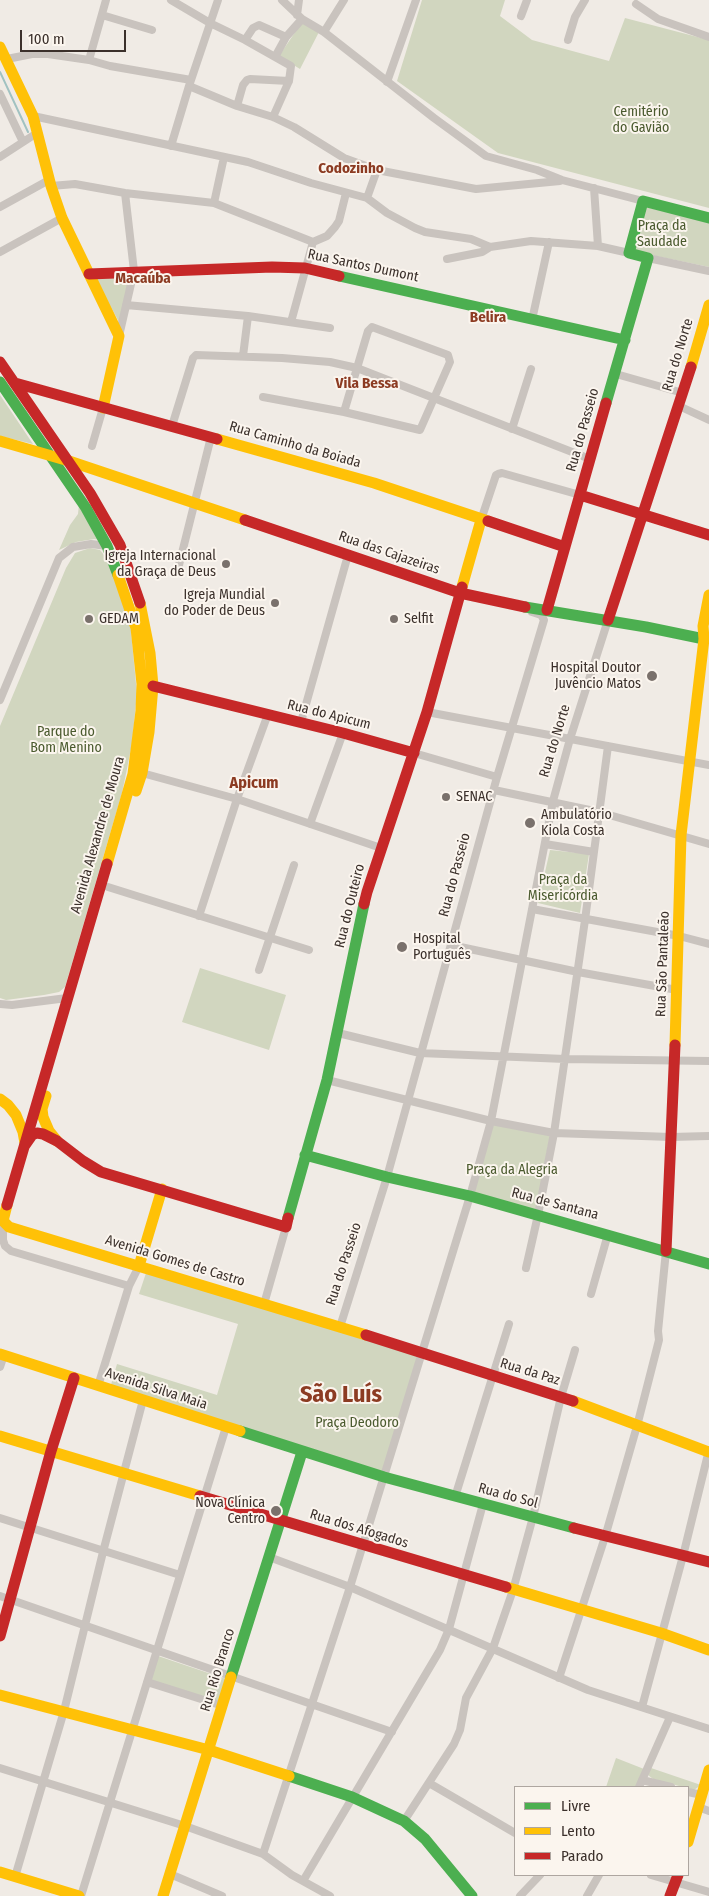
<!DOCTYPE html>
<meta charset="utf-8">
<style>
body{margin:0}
#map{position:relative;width:709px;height:1896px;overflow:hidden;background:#f0ebe5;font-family:"Fira Sans Condensed",sans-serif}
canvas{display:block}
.legend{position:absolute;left:514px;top:1786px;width:175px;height:90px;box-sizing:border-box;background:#fbf5ee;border:1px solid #aea6a0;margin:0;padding:6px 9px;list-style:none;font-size:15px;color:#3b302b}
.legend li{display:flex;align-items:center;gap:10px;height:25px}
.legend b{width:25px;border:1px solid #aea6a0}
.scale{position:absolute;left:20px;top:30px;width:106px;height:22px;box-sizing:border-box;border:2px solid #3b302b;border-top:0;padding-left:6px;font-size:15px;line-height:18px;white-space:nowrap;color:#3b302b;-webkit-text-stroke:4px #fbf5ee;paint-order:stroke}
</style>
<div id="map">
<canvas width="709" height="1896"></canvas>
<ul class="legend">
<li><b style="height:6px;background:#4caf50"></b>Livre</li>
<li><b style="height:6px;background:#ffc107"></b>Lento</li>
<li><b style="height:6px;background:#c62828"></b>Parado</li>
</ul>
<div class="scale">100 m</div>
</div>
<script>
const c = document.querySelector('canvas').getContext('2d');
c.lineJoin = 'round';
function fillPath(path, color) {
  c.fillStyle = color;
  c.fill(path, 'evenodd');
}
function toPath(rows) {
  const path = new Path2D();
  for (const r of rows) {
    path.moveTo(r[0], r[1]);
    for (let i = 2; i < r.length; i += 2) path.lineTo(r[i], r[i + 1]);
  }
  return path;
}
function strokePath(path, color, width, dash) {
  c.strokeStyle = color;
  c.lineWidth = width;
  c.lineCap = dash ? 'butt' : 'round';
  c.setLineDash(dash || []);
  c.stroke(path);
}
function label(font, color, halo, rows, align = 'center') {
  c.font = font + ' "Fira Sans Condensed",sans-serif';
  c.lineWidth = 4;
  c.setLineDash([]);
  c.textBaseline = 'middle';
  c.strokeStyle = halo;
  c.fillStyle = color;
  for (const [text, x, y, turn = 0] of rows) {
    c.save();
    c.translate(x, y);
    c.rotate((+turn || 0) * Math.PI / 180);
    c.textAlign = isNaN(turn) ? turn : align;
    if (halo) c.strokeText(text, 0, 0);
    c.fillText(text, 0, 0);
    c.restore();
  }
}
const green = toPath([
 [422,0,505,0,500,16,532,40,609,61,625,18,709,40,709,208,498,153,397,81],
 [302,22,319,32,300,69,279,56],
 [646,207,709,222,709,267,632,251],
 [131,274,119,322,95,277],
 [0,395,33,444,0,436],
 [79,504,101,540,94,539,76,542,59,550,70,525,78,514],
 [90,548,100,550,108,560,130,620,137,694,132,744,122,793,65,987,59,992,44,995,6,1000,0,998,0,726,66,568,75,553],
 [550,850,589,854,580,913,538,903],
 [200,968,286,995,269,1050,182,1022],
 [493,1124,550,1135,536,1211,474,1194],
 [147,1270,418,1355,383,1472,110,1388,117,1364,217,1395,238,1324,139,1294],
 [158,1656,226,1679,218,1702,151,1680],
 [616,1758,644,1769,636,1787,606,1787],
 [651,1768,701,1785,694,1790,653,1779,648,1775]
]);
const stream = toPath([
 [0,72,28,132]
]);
const street = toPath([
 [171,0,210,23,245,40],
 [282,0,302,19,324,32,434,118,486,156,537,170,562,180,643,201],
 [636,4,658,19,709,37],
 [102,15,152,30],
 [297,15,299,0],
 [521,16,527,0],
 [324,32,344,0],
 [568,40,575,17,585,0],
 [275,57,286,37,302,19],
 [7,59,32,54,48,54,89,60,110,66,191,80],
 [89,60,106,0],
 [387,82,416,0],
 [189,86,237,106,273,117,294,127,344,158,377,170,476,189,560,181],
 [0,94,23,142],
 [237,106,243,85,247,80,250,79,289,81],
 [33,116,248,162,311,183,367,198,387,213,415,228,425,232,471,239,490,247],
 [273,117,289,81,291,66,245,40,253,28,259,25,286,37],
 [171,146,189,86,218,0],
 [0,157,37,133],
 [51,186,75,184,125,193,214,203,313,242],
 [594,188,598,246],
 [367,198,377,170],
 [214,203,224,157],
 [0,207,49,180],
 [313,242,327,236,335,227,339,221,346,193],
 [0,252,62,218],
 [648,258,709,271],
 [447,259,482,252,490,247,531,241,598,246,629,253],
 [126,305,248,316,330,328],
 [532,320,549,242],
 [291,322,313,242],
 [119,336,134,271,125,193],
 [243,356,248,316],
 [616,374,683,393],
 [263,397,344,412,420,430,450,362,448,355,372,327,368,331,344,412],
 [679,406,709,420],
 [172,426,193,358,196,355,282,358,330,362,357,368,590,459],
 [512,429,531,369],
 [92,446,103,408],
 [481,520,496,475,498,474,502,473,580,495],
 [177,573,211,437],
 [0,700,59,558,73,547,91,544,107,546],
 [427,712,709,765],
 [301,722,348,555],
 [414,753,497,777],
 [142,773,237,799,381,848],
 [494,790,599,812,709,844],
 [310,824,343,733],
 [545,844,594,852],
 [108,887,309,950],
 [532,909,679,936,709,944],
 [199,916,237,799,268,714],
 [451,945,578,972,677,990],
 [259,970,294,865],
 [0,1004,12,1005,67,998],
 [338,1033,420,1053,565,1059,709,1061],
 [327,1080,491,1121,554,1133,671,1137,709,1136],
 [3,1220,3,1240,5,1246,11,1251,129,1286],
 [526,1268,538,1215,554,1133,585,920,608,746],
 [591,1294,608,1234],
 [264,1304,286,1227],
 [340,1327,387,1177,497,777,544,620,541,615,532,612],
 [0,1367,4,1355],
 [98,1386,129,1286,139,1266],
 [455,1497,509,1324],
 [0,1518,180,1575],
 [269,1557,350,1587,588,1690,709,1729],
 [0,1596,392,1732],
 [559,1678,605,1537,637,1426,659,1340,658,1331,666,1251],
 [147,1682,223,1706],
 [642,1707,683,1556,709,1450],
 [0,1768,185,1826,263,1854,292,1875,330,1896],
 [642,1780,671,1787],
 [429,1783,515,1833],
 [639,1787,670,1717],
 [688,1792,702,1795],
 [698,1807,709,1811],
 [404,1821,454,1744,460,1730,466,1698,493,1648,513,1590,533,1517,561,1397,575,1350],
 [263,1854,350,1587,470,1196,491,1121,553,801,570,739,608,620],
 [170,1874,222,1896],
 [651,1875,709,1892],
 [15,1877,64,1711,103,1552,143,1400],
 [303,1881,440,1650,449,1629,483,1504],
 [81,1896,226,1427],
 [520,1896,540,1875],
 [587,1896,599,1875]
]);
const fast = toPath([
 [339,276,625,340],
 [0,382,86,508,107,546,118,575],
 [606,403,648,258,629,253,643,201,709,218],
 [525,607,646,627,704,639,709,638],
 [305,1155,387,1177,470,1196,709,1264],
 [288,1218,327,1080,364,904],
 [240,1431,384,1477,574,1528],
 [231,1677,302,1452],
 [289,1776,352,1797,404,1821,425,1839,472,1896]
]);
const slow = toPath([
 [0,47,33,116,51,186,62,218,119,336,103,408],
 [691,367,709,305],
 [217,439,374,483,488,521],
 [0,441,69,461,245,520],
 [462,587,481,520],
 [136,791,142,773,149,732,153,686,150,653,140,603],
 [107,864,133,774,141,711,142,684,136,628,118,575],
 [675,1045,681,835,704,639,703,626,709,595],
 [46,1096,42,1109,43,1117,49,1131,57,1141],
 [0,1099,8,1105,16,1115,23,1132,25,1143],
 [7,1205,3,1221,9,1227,366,1335],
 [139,1266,162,1189],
 [0,1354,240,1431],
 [573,1401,709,1452],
 [0,1436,200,1496],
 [506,1587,661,1633,709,1650],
 [0,1695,209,1750,289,1776],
 [688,1842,709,1770],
 [0,1872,79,1896],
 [163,1896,231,1677]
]);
const jam = toPath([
 [89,274,272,267,305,268,339,276],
 [0,362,90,493,120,545,140,603],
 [15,383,217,439],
 [580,495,709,535],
 [245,520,460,593,525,607],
 [488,521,565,547],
 [547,610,606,403],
 [608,620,691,367],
 [153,686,343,733,414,753],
 [364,904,367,892,427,712,462,587],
 [25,1145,32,1135,37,1133,43,1134,57,1141,83,1161,101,1172,286,1227,288,1218],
 [7,1205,107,864],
 [666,1251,675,1045],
 [366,1335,573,1401],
 [200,1496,506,1587],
 [574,1528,709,1562],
 [0,1636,51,1451,74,1378],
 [670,1896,678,1875]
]);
const markers = [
 [226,564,5,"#7a716c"],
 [275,603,5,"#7a716c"],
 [89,619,5,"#7a716c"],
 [394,619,5,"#7a716c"],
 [652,676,6,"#7a716c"],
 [446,797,5,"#7a716c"],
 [530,823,6,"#7a716c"],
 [402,947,6,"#7a716c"],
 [276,1511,6,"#7a716c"]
];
const parkNames = [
 ["Cemitério",641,112],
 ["do Gavião",641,128],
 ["Praça da",662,226],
 ["Saudade",662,242],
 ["Parque do",66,732],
 ["Bom Menino",66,748],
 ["Praça da",563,880],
 ["Misericórdia",563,896],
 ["Praça da Alegria",512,1170],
 ["Praça Deodoro",357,1423]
];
const streetNames = [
 ["Rua Santos Dumont",363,266,12],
 ["Rua do Norte",678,355,-73],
 ["Rua do Passeio",583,430,-74],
 ["Rua Caminho da Boiada",295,445,16],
 ["Rua das Cajazeiras",389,553,19],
 ["Rua do Apicum",329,715,14],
 ["Rua do Norte",555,741,-73],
 ["Avenida Alexandre de Moura",98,835,-74],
 ["Rua do Passeio",455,875,-75],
 ["Rua do Outeiro",350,906,-76],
 ["Rua São Pantaleão",663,964,-88],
 ["Rua de Santana",555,1204,15],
 ["Avenida Gomes de Castro",175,1261,17],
 ["Rua do Passeio",344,1264,-72],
 ["Rua da Paz",530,1372,17],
 ["Avenida Silva Maia",156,1389,18],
 ["Rua do Sol",508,1496,15],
 ["Rua dos Afogados",359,1529,17],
 ["Rua Rio Branco",218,1670,-73]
];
const poiNames = [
 ["Igreja Internacional",216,556,"right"],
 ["da Graça de Deus",216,572,"right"],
 ["Igreja Mundial",265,595,"right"],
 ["do Poder de Deus",265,611,"right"],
 ["GEDAM",99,619],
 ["Selfit",404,619],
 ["Hospital Doutor",641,668,"right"],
 ["Juvêncio Matos",641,684,"right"],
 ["SENAC",456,797],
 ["Ambulatório",541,815],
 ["Kiola Costa",541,831],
 ["Hospital",413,939],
 ["Português",413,955],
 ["Nova Clínica",265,1503,"right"],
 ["Centro",265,1519,"right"]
];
const neighbourhoodNames = [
 ["Codozinho",351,169],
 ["Macaúba",143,279],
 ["Belira",488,318],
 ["Vila Bessa",367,384]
];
const quarterNames = [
 ["Apicum",254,784]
];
const townNames = [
 ["São Luís",341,1395]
];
fillPath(green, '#d1d6bf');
strokePath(stream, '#a1c2c1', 2);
strokePath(street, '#c9c3be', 8);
strokePath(fast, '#4caf50', 11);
strokePath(slow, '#ffc107', 11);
strokePath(jam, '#c62828', 11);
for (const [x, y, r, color] of markers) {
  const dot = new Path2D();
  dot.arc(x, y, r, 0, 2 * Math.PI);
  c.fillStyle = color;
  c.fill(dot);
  strokePath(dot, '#fbf5ee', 2);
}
label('14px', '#4a5a2e', '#fbf5ee', parkNames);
label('14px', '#3b302b', '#fbf5ee', streetNames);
label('14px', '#3b302b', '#fbf5ee', poiNames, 'left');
label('bold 15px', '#8c3b22', '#fbf5ee', neighbourhoodNames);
label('bold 16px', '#8c3b22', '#fbf5ee', quarterNames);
label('bold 24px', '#8c3b22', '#fbf5ee', townNames);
</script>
